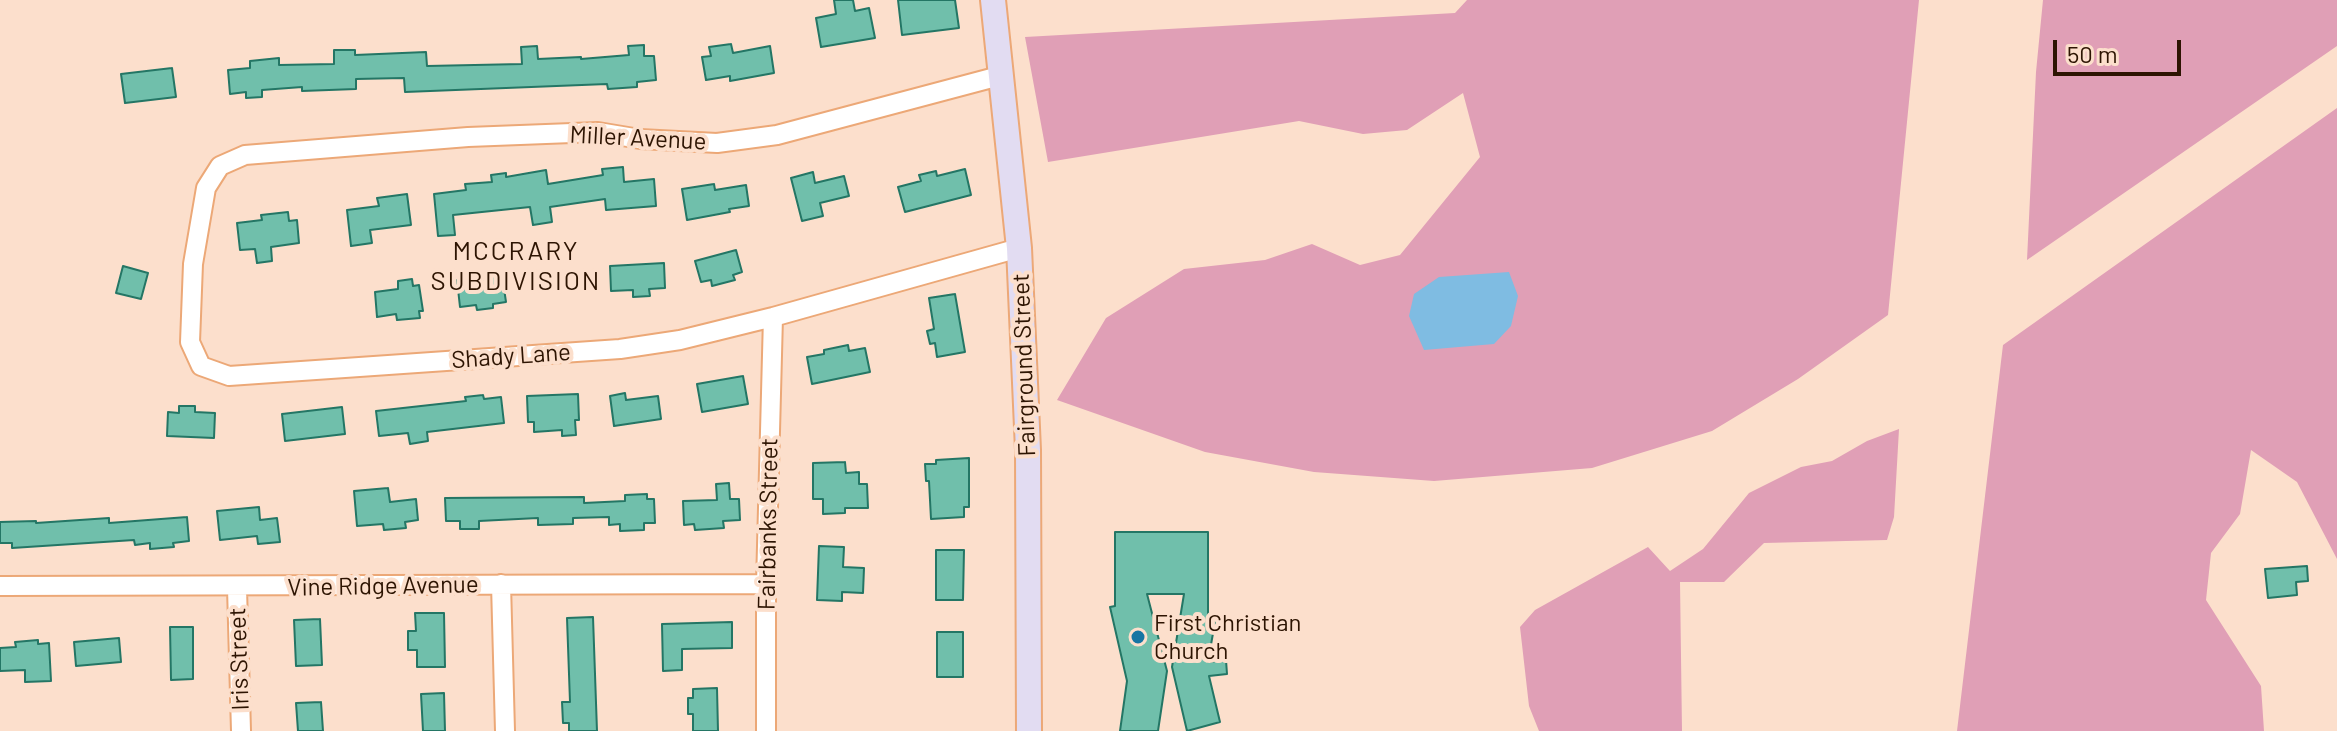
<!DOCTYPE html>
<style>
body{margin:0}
#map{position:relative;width:2337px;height:731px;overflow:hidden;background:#fcdfcc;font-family:Barlow,sans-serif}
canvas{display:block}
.scale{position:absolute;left:2053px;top:40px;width:128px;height:36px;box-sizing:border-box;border:4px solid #2d1402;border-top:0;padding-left:10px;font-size:24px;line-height:28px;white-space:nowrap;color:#2d1402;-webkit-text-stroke:6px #fcdfcc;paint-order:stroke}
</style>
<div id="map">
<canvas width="2337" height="731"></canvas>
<div class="scale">50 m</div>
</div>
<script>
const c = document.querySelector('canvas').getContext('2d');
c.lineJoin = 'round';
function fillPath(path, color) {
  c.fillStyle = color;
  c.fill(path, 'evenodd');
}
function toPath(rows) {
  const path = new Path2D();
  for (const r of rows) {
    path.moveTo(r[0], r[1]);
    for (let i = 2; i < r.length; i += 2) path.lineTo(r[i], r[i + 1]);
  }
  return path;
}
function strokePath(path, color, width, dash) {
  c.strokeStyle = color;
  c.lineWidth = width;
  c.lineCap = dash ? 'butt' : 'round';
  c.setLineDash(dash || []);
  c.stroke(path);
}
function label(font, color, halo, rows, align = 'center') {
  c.font = font + ' Barlow,sans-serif';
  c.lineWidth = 8;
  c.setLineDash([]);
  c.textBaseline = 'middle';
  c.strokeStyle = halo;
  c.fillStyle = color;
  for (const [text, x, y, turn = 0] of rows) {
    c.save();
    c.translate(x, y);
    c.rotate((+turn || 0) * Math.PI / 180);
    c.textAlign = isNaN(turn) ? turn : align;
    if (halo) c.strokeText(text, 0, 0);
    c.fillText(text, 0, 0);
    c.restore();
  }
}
const forest = toPath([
 [1467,0,1919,0,1888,315,1798,379,1712,431,1592,468,1434,481,1314,472,1205,452,1057,400,1106,318,1184,269,1265,260,1312,244,1360,265,1400,255,1480,157,1463,93,1407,130,1363,134,1299,121,1048,162,1025,37,1455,13],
 [2043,0,2337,0,2337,46,2027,260,2036,72],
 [2337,108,2337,559,2297,482,2251,450,2240,514,2211,553,2206,600,2261,686,2264,731,1957,731,2003,345],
 [1899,429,1894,517,1887,540,1764,543,1724,582,1680,582,1682,731,1539,731,1529,706,1520,627,1535,610,1648,547,1670,571,1703,549,1749,493,1801,467,1832,461,1867,441]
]);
const water = toPath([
 [1509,272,1518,296,1511,326,1494,344,1424,350,1409,316,1414,294,1439,277]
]);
const building = toPath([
 [834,0,853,0,855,11,869,8,875,38,821,47,816,18,836,14,834,0],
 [898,0,955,0,959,28,902,35,898,0],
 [731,44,733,53,770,46,774,73,730,81,730,76,706,80,702,57,711,56,709,47,731,44],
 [644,45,644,56,654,56,656,80,637,82,637,87,608,89,607,84,405,92,404,78,356,79,356,89,302,91,302,87,262,90,262,97,246,98,246,92,230,94,228,70,250,68,250,61,279,58,279,65,334,64,334,50,355,50,355,55,426,52,427,66,522,64,521,47,537,46,538,59,581,57,581,59,629,55,628,46,644,45],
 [172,68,176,97,125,103,121,74,172,68],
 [623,167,624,182,654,179,656,206,606,210,605,199,550,207,552,222,533,225,530,207,453,215,455,235,438,236,434,194,466,190,465,184,492,182,491,175,506,173,506,177,546,170,548,184,603,175,602,169,623,167],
 [965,169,971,195,905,212,898,187,921,181,919,175,936,171,937,176,965,169],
 [813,172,815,183,844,176,849,196,820,203,823,216,802,221,791,178,813,172],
 [714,184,715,190,746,185,749,206,729,209,730,212,687,220,682,189,714,184],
 [407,194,411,225,370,230,372,243,351,246,347,210,379,206,377,198,407,194],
 [288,212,289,221,297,220,299,243,271,247,272,261,257,263,255,249,240,250,237,223,262,220,261,215,288,212],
 [736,250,742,272,733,275,735,280,712,286,711,280,701,282,695,261,736,250],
 [664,263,665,288,649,289,650,296,633,297,633,290,611,291,610,266,664,263],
 [123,266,148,273,141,299,116,293,123,266],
 [502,275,506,302,493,304,493,308,477,310,476,305,460,307,457,280,502,275],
 [412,279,413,286,419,285,423,311,419,311,420,318,397,320,396,314,377,317,375,292,398,289,398,281,412,279],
 [955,294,965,352,937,357,935,343,930,344,927,331,934,329,929,298,955,294],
 [848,345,849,351,865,348,870,372,812,384,807,357,824,354,824,350,848,345],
 [743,376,748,404,702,412,697,384,743,376],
 [625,393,626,400,658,396,661,419,614,426,610,396,625,393],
 [578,394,579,420,575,420,576,435,562,436,562,430,534,432,534,422,528,422,527,396,578,394],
 [483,395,484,399,501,397,504,423,427,432,428,441,410,444,408,433,379,436,376,411,466,401,465,397,483,395],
 [179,406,195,406,195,412,215,413,214,438,167,436,168,412,179,413,179,406],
 [342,407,345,434,285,441,282,414,342,407],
 [969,458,969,507,964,507,964,517,931,519,929,481,926,481,925,464,936,464,936,460,969,458],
 [845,462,846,473,859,472,859,484,867,484,868,508,845,508,845,513,823,514,823,499,813,499,813,463,845,462],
 [729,483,730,499,739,499,740,520,723,521,724,528,695,530,694,524,684,525,683,501,717,500,716,484,729,483],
 [388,488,390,502,416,499,418,520,405,522,406,528,384,530,383,524,357,526,354,491,388,488],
 [647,494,647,499,654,499,655,523,644,523,644,530,620,531,620,524,609,525,609,517,573,518,573,524,538,525,538,518,479,521,479,529,460,529,460,521,446,521,445,498,584,497,584,503,625,501,625,495,647,494],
 [259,507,260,520,277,518,280,542,258,544,257,536,220,540,217,511,259,507],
 [187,517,189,541,173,543,174,547,150,549,150,543,135,545,134,540,12,548,12,543,0,543,0,522,36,521,36,523,109,518,109,523,187,517],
 [1115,532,1208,532,1208,615,1216,616,1208,662,1226,660,1227,674,1209,676,1220,722,1187,731,1172,667,1184,594,1147,594,1167,671,1158,731,1120,731,1127,681,1110,607,1115,606,1115,532],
 [819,546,844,547,843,567,864,568,863,593,842,592,842,601,817,600,819,546],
 [936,550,964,550,963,600,936,600,936,550],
 [2307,566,2308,581,2296,582,2297,595,2268,598,2265,569,2307,566],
 [415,613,444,613,445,667,417,667,417,650,408,650,408,631,416,631,415,613],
 [593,617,597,731,569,731,569,723,563,723,562,702,570,702,567,618,593,617],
 [320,619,322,665,296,666,294,620,320,619],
 [732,622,732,648,682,649,682,670,663,671,662,624,732,622],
 [170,627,193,627,193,679,171,680,170,627],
 [937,632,963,632,963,677,937,677,937,632],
 [119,638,121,662,76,666,74,642,119,638],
 [38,640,38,644,49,643,51,681,25,682,25,670,0,671,0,648,16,647,15,642,38,640],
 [717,688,718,731,693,731,693,714,688,714,688,698,693,698,693,689,717,688],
 [444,693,445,731,423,731,421,694,444,693],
 [321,702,323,731,298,731,296,703,321,702]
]);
const street = toPath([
 [1003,75,777,135,717,143,640,139,598,132,468,137,245,155,220,166,206,188,193,264,190,342,201,366,229,376,620,349,680,340,773,317,1019,248],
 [501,584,505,731],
 [0,586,766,584],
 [237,588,241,731],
 [766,731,766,584,773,317]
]);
const secondary = toPath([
 [993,0,1019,248,1028,450,1029,731]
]);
const markers = [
 [1138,637,8,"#1775a3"]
];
const streetNames = [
 ["Miller Avenue",638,138,3],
 ["Shady Lane",511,356,-4],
 ["Fairground Street",1024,365,-92],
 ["Fairbanks Street",768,524,-89],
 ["Vine Ridge Avenue",383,586,-1],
 ["Iris Street",239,659,-92]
];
const poiNames = [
 ["First Christian",1154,623],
 ["Church",1154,651]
];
const neighbourhoodNames = [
 ["MCCRARY",516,251],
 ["SUBDIVISION",516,281]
];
fillPath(forest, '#e09fb6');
fillPath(water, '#7fbce2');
fillPath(building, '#70bfab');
strokePath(building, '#247665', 2);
strokePath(street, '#eca877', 22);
strokePath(secondary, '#eca877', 28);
strokePath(street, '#fff', 18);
strokePath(secondary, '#e2dcf2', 24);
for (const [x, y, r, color] of markers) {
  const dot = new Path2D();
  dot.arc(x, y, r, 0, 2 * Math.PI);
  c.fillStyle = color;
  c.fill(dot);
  strokePath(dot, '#fcdfcc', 3);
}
label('24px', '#2d1402', '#fcdfcc', streetNames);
label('24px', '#2d1402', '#fcdfcc', poiNames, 'left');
c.letterSpacing = '2px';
label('26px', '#2d1402', '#fcdfcc', neighbourhoodNames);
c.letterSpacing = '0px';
</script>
